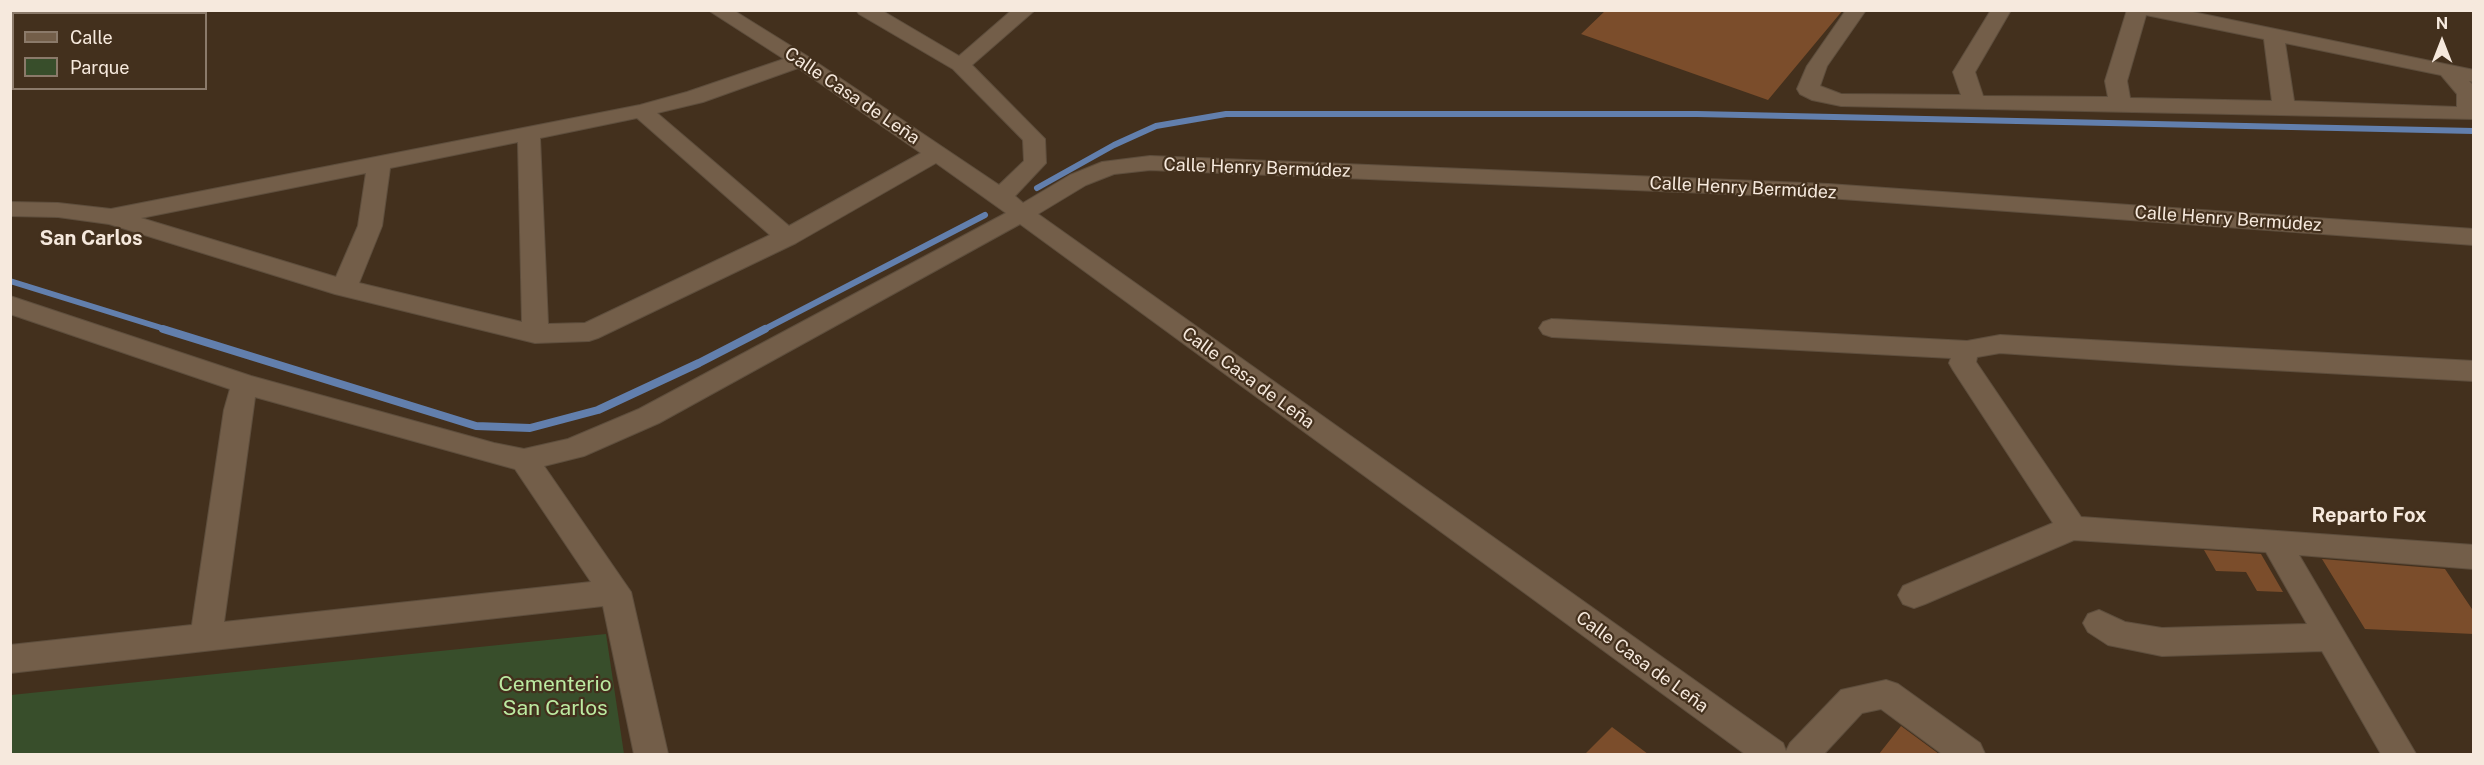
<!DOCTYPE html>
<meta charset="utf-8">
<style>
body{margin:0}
#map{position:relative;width:2484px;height:765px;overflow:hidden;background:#43301d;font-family:"Public Sans",sans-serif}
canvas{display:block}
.frame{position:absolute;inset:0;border:12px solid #f6e9dd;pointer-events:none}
.legend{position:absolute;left:12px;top:12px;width:195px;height:78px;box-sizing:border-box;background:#43301d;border:2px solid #8b7a6a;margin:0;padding:8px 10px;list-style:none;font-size:18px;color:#f6e9dd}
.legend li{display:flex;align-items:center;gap:12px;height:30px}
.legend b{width:30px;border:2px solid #8b7a6a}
.north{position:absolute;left:2412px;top:12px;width:60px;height:60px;-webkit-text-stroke:4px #43301d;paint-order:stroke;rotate:0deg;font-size:16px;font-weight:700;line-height:24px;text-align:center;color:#f6e9dd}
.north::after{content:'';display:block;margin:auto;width:21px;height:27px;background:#f6e9dd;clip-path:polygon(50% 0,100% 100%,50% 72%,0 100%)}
</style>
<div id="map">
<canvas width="2484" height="765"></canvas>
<div class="frame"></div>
<ul class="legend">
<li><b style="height:8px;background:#735e49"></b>Calle</li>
<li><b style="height:16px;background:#384e2b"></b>Parque</li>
</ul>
<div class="north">N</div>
</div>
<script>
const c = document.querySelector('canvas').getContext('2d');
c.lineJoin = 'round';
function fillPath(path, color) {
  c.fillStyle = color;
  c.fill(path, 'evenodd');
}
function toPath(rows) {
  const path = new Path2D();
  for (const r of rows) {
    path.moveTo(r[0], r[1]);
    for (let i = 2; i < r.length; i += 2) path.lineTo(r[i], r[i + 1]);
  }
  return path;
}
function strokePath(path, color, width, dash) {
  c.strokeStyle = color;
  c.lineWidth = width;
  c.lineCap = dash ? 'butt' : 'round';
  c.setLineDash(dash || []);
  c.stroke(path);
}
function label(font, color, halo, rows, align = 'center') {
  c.font = font + ' "Public Sans",sans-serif';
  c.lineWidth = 4.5;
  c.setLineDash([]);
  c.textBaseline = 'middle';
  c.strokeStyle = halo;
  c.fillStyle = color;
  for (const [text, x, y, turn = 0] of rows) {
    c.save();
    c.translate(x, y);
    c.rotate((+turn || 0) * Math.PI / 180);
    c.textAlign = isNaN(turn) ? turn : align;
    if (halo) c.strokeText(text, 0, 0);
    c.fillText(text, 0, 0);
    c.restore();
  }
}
const green = toPath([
 [606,634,624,754,11,754,11,695]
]);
const streamFar1 = toPath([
 [1037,188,1114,145,1156,126,1226,114,1697,114,2474,131],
 [10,281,168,330],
 [763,330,985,215]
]);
const stream = toPath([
 [163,329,476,426,530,428,598,410,699,363,765,329]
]);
const building = toPath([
 [1606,10,1843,10,1768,100,1581,34],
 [2204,550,2261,554,2283,592,2257,591,2246,572,2216,571],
 [2322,559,2445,569,2474,612,2474,634,2365,629],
 [1901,726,1939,754,1879,754],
 [1612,727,1648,754,1585,754]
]);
const minor = toPath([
 [708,10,733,10,807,56,999,185,1024,161,1023,140,953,69,859,14,856,10,881,10,959,56,1012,10,1035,10,972,65,1045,139,1046,163,1015,196,1023,203,1070,175,1102,162,1150,156,1828,184,2474,229,2474,245,1828,198,1150,170,1114,174,1086,185,1038,214,1783,743,1786,751,1790,743,1841,690,1886,680,1898,684,1980,743,1985,754,1942,754,1881,709,1862,713,1824,754,1745,754,1020,224,659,423,584,456,544,466,631,592,668,754,634,754,603,606,10,673,10,645,192,625,224,410,230,389,10,314,10,296,251,376,494,443,524,449,568,439,639,409,1006,213,936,163,796,243,598,338,589,341,535,343,335,294,109,224,58,217,10,216,10,202,58,203,111,209,640,105,687,92,784,59,708,10],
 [798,68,921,153,789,226,657,113,703,102,798,68],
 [637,118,770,235,585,323,548,324,540,138,637,118],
 [518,142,522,322,359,283,382,226,390,168,518,142],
 [366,173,358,226,336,277,141,218,366,173],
 [255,397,515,469,591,582,224,622,255,397],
 [1846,10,1866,10,1827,66,1820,86,1841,94,1961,95,1953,72,1991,10,2011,10,1975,72,1983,96,2108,97,2105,81,2127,10,2183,10,2474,70,2474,82,2469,81,2474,86,2474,119,1841,106,1812,100,1800,94,1797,89,1807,66,1846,10],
 [2146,15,2264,39,2272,101,2130,98,2127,81,2146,15],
 [2285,43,2441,75,2457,94,2457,107,2294,101,2285,43],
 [1552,319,1967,341,2000,335,2474,361,2474,381,2179,365,2000,353,1977,357,1976,362,2081,517,2474,545,2474,569,2299,555,2416,754,2381,754,2322,651,2162,656,2108,645,2088,632,2083,623,2088,614,2099,610,2125,622,2162,628,2307,624,2266,552,2074,540,1925,604,1914,608,1903,604,1898,595,1903,586,2053,523,1953,370,1949,363,1951,358,1552,337,1543,334,1539,328,1543,322,1552,319]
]);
const streetNames = [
 ["Calle Casa de Leña",852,96,34],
 ["Calle Henry Bermúdez",1257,168,2],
 ["Calle Henry Bermúdez",1743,188,3],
 ["Calle Henry Bermúdez",2228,219,4],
 ["Calle Casa de Leña",1248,378,36],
 ["Calle Casa de Leña",1642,662,36]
];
const neighbourhoodNames = [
 ["San Carlos",91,239],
 ["Reparto Fox",2369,516]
];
const nearParknames = [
 ["Cementerio",555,685],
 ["San Carlos",555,709]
];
fillPath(green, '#384e2b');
strokePath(streamFar1, '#627fad', 6);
strokePath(stream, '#627fad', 8);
fillPath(building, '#7b4d2b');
strokePath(minor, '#5e4e3d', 2);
fillPath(minor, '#735e49');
label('18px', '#f6e9dd', '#43301d', streetNames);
label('bold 20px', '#f6e9dd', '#43301d', neighbourhoodNames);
label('21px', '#bceaa1', '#43301d', nearParknames);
</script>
